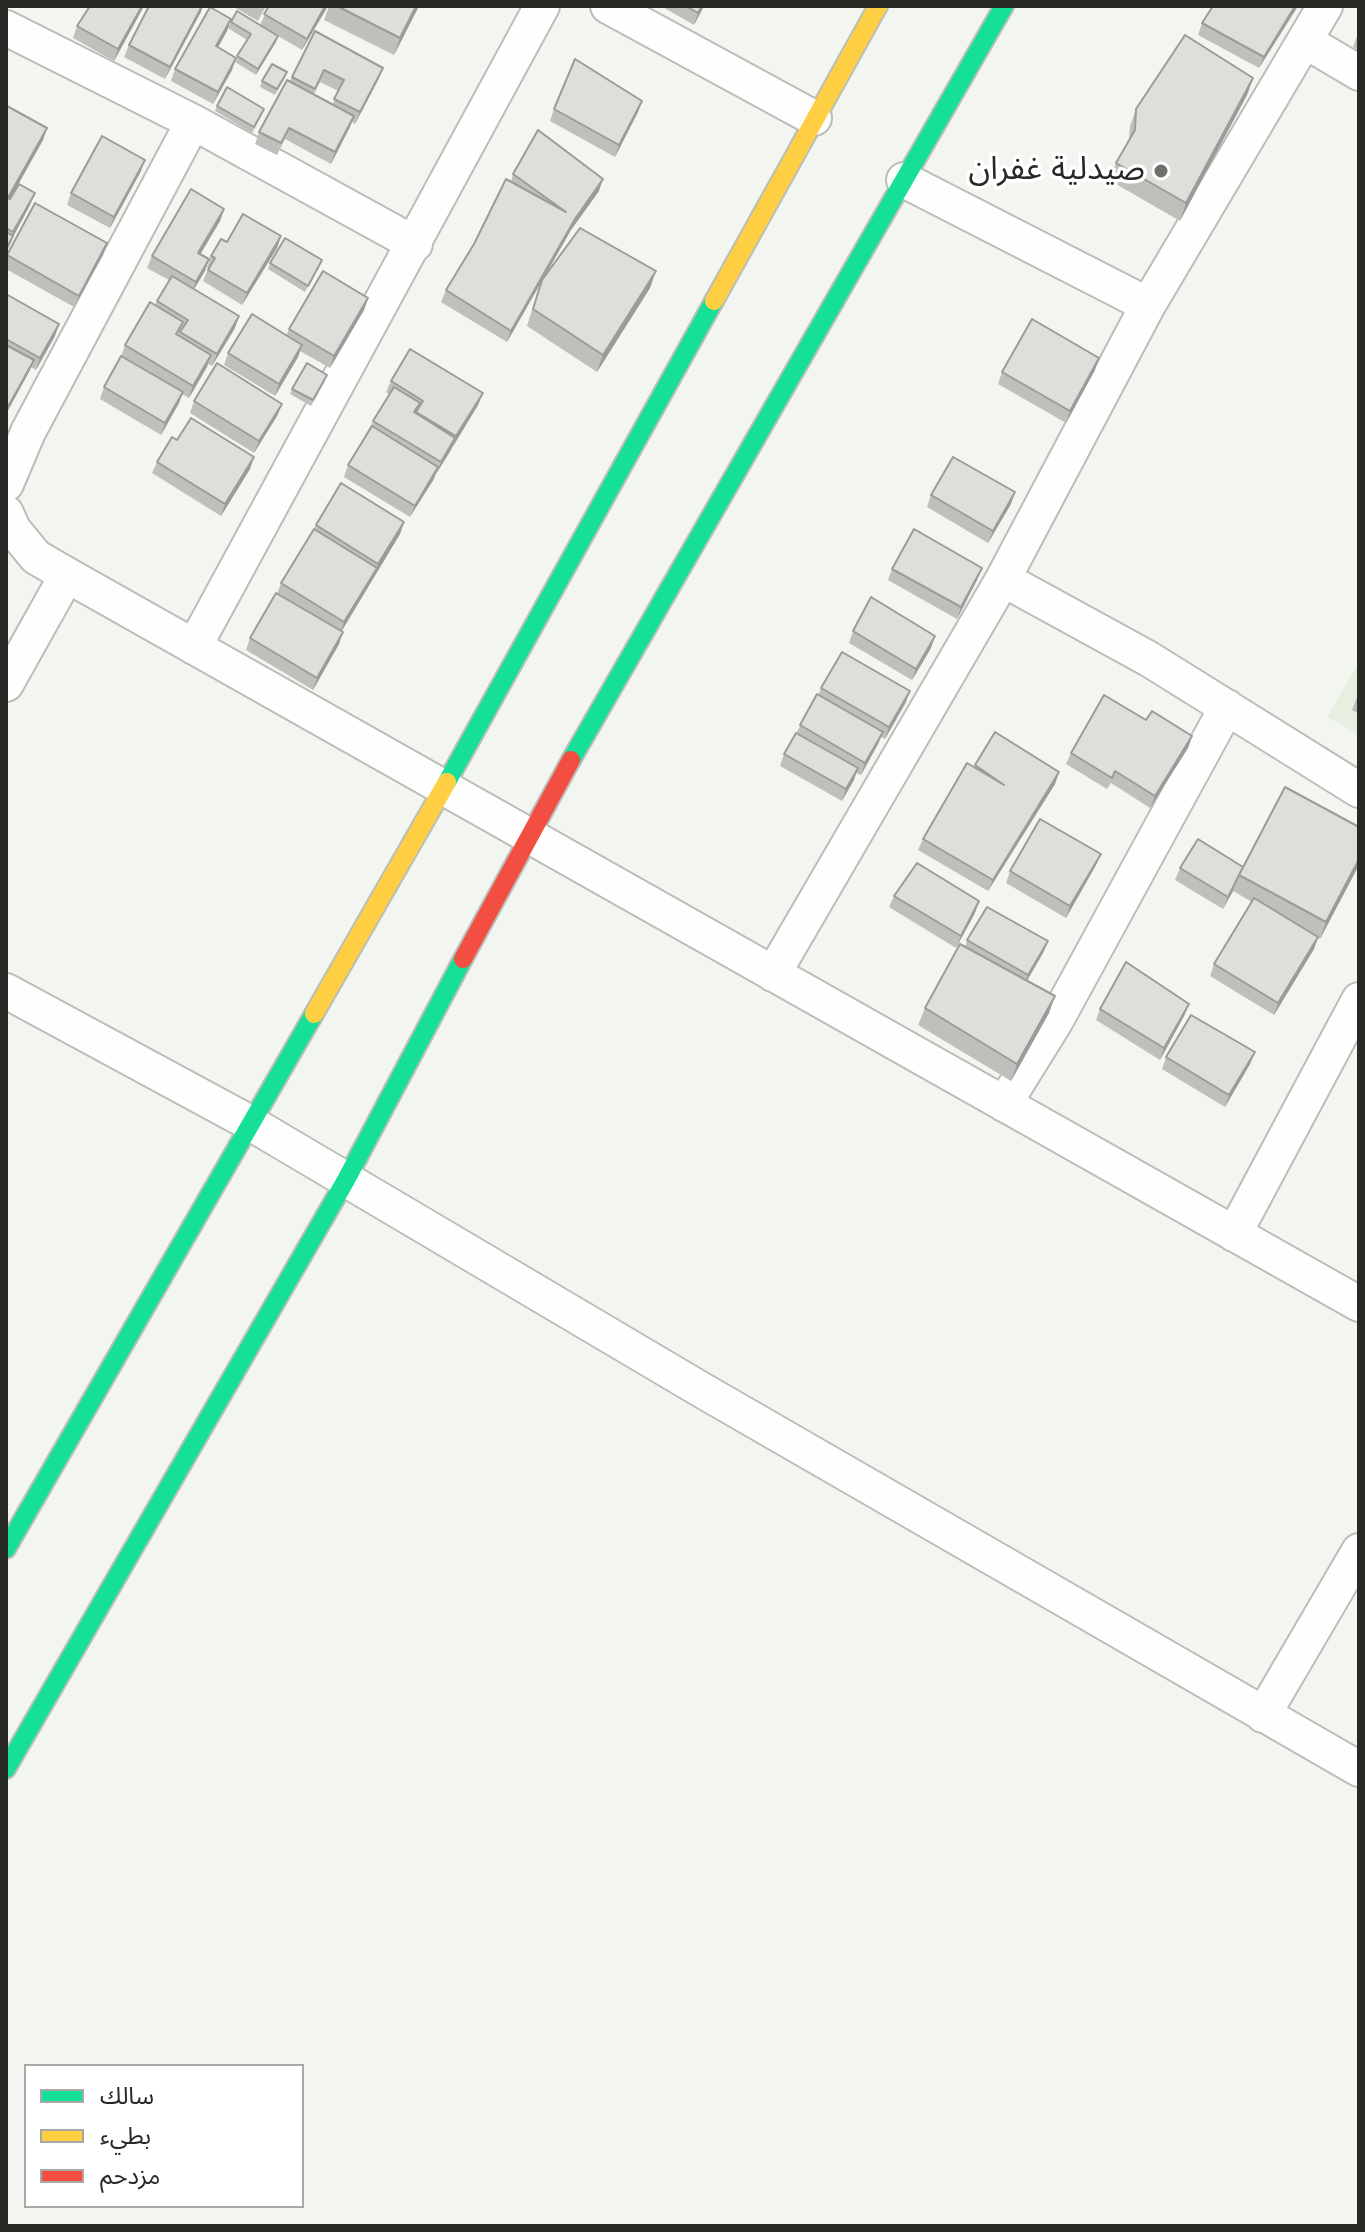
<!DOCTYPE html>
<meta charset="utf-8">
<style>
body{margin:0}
#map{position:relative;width:1365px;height:2232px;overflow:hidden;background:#f3f6f0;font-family:Jost,"Noto Sans Arabic",sans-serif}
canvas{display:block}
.frame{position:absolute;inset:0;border:8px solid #262924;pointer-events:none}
.legend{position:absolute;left:24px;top:2064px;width:280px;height:144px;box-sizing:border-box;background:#fff;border:2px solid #a8a9a7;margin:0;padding:10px 14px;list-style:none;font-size:24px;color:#262924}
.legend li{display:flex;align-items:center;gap:16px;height:40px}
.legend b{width:40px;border:2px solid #a8a9a7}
</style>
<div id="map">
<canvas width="1365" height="2232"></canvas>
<div class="frame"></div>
<ul class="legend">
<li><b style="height:10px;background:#16e098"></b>سالك</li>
<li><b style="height:10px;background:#ffcf43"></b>بطيء</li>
<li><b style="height:10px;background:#f24e42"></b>مزدحم</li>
</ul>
</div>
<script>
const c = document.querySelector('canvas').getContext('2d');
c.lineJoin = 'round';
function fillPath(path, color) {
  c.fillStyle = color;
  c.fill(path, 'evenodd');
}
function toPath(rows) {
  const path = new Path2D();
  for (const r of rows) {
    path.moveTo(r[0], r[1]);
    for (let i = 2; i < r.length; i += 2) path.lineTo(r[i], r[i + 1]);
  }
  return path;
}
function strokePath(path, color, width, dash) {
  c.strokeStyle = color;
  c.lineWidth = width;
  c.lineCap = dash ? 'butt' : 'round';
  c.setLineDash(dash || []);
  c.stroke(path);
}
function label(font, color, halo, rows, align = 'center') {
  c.font = font + ' Jost,"Noto Sans Arabic",sans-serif';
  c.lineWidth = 7;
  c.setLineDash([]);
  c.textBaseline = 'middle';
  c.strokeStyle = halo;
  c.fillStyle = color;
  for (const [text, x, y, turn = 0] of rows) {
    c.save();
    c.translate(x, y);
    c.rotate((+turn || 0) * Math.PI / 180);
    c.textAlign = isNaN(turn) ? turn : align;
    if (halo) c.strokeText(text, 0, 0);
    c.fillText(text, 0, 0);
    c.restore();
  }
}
const built = toPath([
 [1359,661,1359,735,1327,717]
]);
const street = toPath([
 [608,6,814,118],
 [6,28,193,122,415,244],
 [1305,41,1359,73],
 [904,180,1148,305],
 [6,484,28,432,193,122],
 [6,513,13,529,36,557,67,575,1359,1304],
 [1003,579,1149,659,1359,790],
 [194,647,542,6],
 [6,684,67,575],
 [773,974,1003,579,1148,305,1325,6],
 [6,991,252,1124,700,1389,1359,1769],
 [1004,1104,1055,1022,1227,707],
 [1234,1234,1359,1000],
 [1263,1715,1359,1551]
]);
const fast = toPath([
 [571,760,1004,6],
 [447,782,714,301],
 [6,1549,314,1014],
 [6,1769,346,1180,463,959]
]);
const slow = toPath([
 [714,301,878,6],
 [314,1014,447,782]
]);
const jam = toPath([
 [463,959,571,760]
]);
const wall = toPath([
 [144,6,114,61,73,38,77,26],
 [149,6,203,6,165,79,124,57,129,45],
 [232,6,266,6,258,21],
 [269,6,328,6,302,50,278,36,256,75,235,62,247,40,228,28,231,22,260,25],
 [329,6,419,6,394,55,324,20],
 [661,6,704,6,694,25],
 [1213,6,1298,6,1259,68,1198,35,1202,23],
 [231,19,227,31,218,47,232,70,213,104,171,81,175,69],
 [315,31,383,68,378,80,355,124,352,122,331,164,285,139,277,155,255,144,259,132,290,81],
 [320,82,338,91,333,104,314,94],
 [1359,31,1359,51,1353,47],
 [285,78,275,95,260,87,262,81],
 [1253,78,1247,95,1180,221,1109,180,1116,163,1129,140,1130,126,1136,109],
 [217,106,262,115,252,133,215,111],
 [6,108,47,128,43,140,10,199,30,205,13,237,6,253],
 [554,109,638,112,615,157,550,121],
 [141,171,110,228,67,205,71,193],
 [513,174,599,191,571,230,545,276,650,288,597,372,527,326,540,284,507,342,441,302,446,290,511,182],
 [224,209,220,221,200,254,205,271,194,289,235,328,212,366,208,364,189,398,182,394,179,403,161,435,100,399,104,387,121,357,125,345,155,305,169,280,147,268,152,256],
 [281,236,277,248,242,305,203,281,208,269,207,267,211,256,227,242],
 [7,255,103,255,74,307,6,269],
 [322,260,305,292,268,269,270,263],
 [6,294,55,336,36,370,31,367,7,412,6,423],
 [368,298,364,310,330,368,300,351,298,357,275,396,224,365,228,353,286,336,289,329],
 [1095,370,1066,423,998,384,1002,372],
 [325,381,311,406,290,394,292,389],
 [391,381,483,393,478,405,436,474,436,473,410,517,344,477,348,465,389,394,386,392],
 [194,401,282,404,277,416,254,453,190,413],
 [177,440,250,469,221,516,152,473,157,462],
 [931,495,1011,504,988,543,927,507],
 [404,522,400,534,341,631,339,644,313,690,246,650,250,638,277,594,281,583,316,525],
 [892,569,977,580,957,619,888,580],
 [853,631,931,648,912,680,849,643],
 [821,688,906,702,885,739,881,737,878,744,861,775,856,773,842,801,780,766,784,754,818,695],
 [1359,692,1359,714,1352,710],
 [1146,720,1192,736,1188,748,1150,808,1111,783,1107,789,1066,764,1071,753],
 [975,765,1059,772,1055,784,988,891,918,850,923,839],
 [1096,865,1066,918,1006,883,1010,871],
 [1359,865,1320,939,1318,938,1314,949,1274,1015,1210,976,1214,964,1252,902,1233,891,1223,909,1175,880,1180,868],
 [894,896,975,913,956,948,889,907],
 [967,940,1048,941,1043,953,1027,981,1049,1013,1011,1081,918,1025,925,1008,965,947],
 [1189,1004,1184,1016,1160,1060,1096,1020,1100,1009],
 [1255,1052,1250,1064,1225,1107,1162,1069,1166,1057]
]);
const shadedWall = toPath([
 [142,6,144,6,114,61,118,49],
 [202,6,203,6,201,12,165,79,170,67],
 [325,6,328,6,302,50,307,39],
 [416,6,419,6,394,55,400,38],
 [702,6,704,6,694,25,698,13],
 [1295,6,1298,6,1259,68,1264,57],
 [231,19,227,31,212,58,216,46],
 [278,36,276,42,256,75,258,69],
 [236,58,232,70,213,104,218,92],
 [383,68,378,80,355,124,360,112],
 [1253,78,1247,95,1180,221,1186,203],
 [642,101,638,112,615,157,619,145],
 [354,116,350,127,331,164,335,152],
 [47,128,43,140,6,206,9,196],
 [145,160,141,171,110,228,114,217],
 [603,179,599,191,571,230,507,342,511,331,575,219],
 [35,193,30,205,13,237,6,253,6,249,13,232],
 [224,209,220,221,194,265,198,253],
 [281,236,277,248,242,305,247,293],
 [107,243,103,255,74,307,79,296],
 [209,259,205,271,191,294,196,282],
 [656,271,650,288,597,372,603,355],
 [368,298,364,310,330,368,334,356],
 [239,316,235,328,212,366,217,354],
 [59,324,55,336,36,370,40,358],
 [302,345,298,357,275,396,279,384],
 [211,355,207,367,189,398,193,386],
 [1099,358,1095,370,1066,423,1070,411],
 [34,360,29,372,6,414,9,405],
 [183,392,179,403,161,435,165,423],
 [483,393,478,405,452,448,456,436],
 [282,404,277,416,254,453,259,441],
 [455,438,451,450,436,474,441,462],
 [254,457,250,469,221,516,225,504],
 [438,467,434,479,410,517,415,506],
 [1015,492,1011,504,988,543,993,531],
 [404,522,400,534,340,634,344,622],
 [982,568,977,580,957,619,961,607],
 [343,632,339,644,313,690,317,678],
 [935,636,931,648,912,680,916,669],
 [910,691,906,702,885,739,889,727],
 [883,732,878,744,861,775,865,763],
 [1192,736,1188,748,1150,808,1155,796],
 [858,768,854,780,842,801,846,789],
 [1059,772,1055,784,988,891,993,880],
 [1101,854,1096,865,1066,918,1070,906],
 [1359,859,1359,865,1320,939,1326,922],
 [1237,879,1233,891,1223,909,1228,897],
 [979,901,975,913,956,948,961,936],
 [1318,937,1314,949,1274,1015,1278,1003],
 [1048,941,1043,953,1023,987,1028,975],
 [1055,996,1049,1013,1011,1081,1017,1064],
 [1189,1004,1184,1016,1160,1060,1164,1048],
 [1255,1052,1250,1064,1225,1107,1229,1095]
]);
const building = toPath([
 [90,6,142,6,118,49,77,26,90,6],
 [149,6,202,6,170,67,129,45,149,6],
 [269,6,325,6,307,39,264,14,269,6],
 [337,6,416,6,400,38,337,6],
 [686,6,702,6,698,13,686,6],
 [1213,6,1295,6,1264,57,1202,23,1213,6],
 [210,7,231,19,216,46,236,58,218,92,175,69,210,7],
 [237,11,278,36,258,69,237,56,251,34,231,22,237,11],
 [315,31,383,68,360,112,334,99,344,80,324,70,315,89,292,77,315,31],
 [1185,35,1253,78,1186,203,1116,163,1135,130,1136,109,1185,35],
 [575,59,642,101,619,145,554,109,575,59],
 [272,64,287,72,277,89,262,81,272,64],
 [287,80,354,116,335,152,289,128,281,143,259,132,287,80],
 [227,87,264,109,254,127,217,106,227,87],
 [7,106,47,128,9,196,6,195,6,108,7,106],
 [538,130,603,179,575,219,511,331,446,290,474,244,506,179,566,212,513,174,538,130],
 [102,136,145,160,114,217,71,193,102,136],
 [19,184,35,193,13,232,6,228,6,197,10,199,19,184],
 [191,189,224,209,198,253,209,259,196,282,152,256,191,189],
 [35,203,107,243,79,296,7,255,35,203],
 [243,214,281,236,247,293,208,270,215,258,211,256,221,239,227,242,243,214],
 [580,228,656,271,603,355,533,309,542,280,580,228],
 [6,232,13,236,6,249,6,232],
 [285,238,322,260,308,286,270,263,285,238],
 [323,271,368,298,334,356,289,329,323,271],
 [172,276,239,316,217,354,180,332,188,320,157,301,172,276],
 [6,294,59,324,40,358,6,339,6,294],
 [150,302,183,322,176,334,211,355,193,386,125,345,150,302],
 [252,314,302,345,279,384,228,353,252,314],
 [1032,319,1099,358,1070,411,1002,372,1032,319],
 [6,345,34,360,9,405,6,404,6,345],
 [410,349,483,393,456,436,416,412,423,401,391,381,410,349],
 [121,356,183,392,165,423,104,387,121,356],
 [217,363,282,404,259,441,194,401,217,363],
 [307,363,327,375,313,400,292,389,307,363],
 [394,387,420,403,414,412,455,438,441,462,373,421,394,387],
 [191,418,254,457,225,504,157,462,172,437,177,440,191,418],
 [372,426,438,467,415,506,348,465,372,426],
 [953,457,1015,492,993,531,931,495,953,457],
 [341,483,404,522,378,564,316,525,341,483],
 [314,529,377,568,344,622,281,583,314,529],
 [914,529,982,568,961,607,892,569,914,529],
 [276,593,343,632,317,678,250,638,276,593],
 [871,597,935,636,916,669,853,631,871,597],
 [842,652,910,691,889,727,821,688,842,652],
 [817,694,883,732,865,763,800,725,817,694],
 [1104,695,1146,720,1152,711,1192,736,1155,796,1115,771,1112,778,1071,753,1104,695],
 [995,732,1059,772,993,880,923,839,967,763,1004,785,975,765,995,732],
 [796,733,858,768,846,789,784,754,796,733],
 [1285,787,1359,827,1359,859,1326,922,1239,875,1285,787],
 [1040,819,1101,854,1070,906,1010,871,1040,819],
 [1198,839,1243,867,1228,897,1180,868,1198,839],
 [917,863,979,901,961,936,894,896,917,863],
 [1254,898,1318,937,1278,1003,1214,964,1254,898],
 [987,907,1048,941,1028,975,967,940,987,907],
 [960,944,1055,996,1017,1064,925,1008,960,944],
 [1126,962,1189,1004,1164,1048,1100,1009,1126,962],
 [1191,1015,1255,1052,1229,1095,1166,1057,1191,1015]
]);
const markers = [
 [1161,171,8,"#6e716b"]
];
const poiNames = [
 ["صيدلية غفران",1145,171]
];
fillPath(built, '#e7efe1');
strokePath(street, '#bbbeb8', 38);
strokePath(fast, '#bbbeb8', 22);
strokePath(slow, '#bbbeb8', 22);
strokePath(jam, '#bbbeb8', 22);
strokePath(street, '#fdfefd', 34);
strokePath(fast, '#16e098', 18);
strokePath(slow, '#ffcf43', 18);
strokePath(jam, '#f24e42', 18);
fillPath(wall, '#bec0bc');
fillPath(shadedWall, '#9b9c99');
fillPath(building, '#dddfdb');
strokePath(building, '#9b9c99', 2);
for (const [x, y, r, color] of markers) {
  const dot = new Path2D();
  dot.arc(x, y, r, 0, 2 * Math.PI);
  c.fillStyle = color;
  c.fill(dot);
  strokePath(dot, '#fff', 3);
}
label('32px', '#262924', '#fff', poiNames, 'right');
</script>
